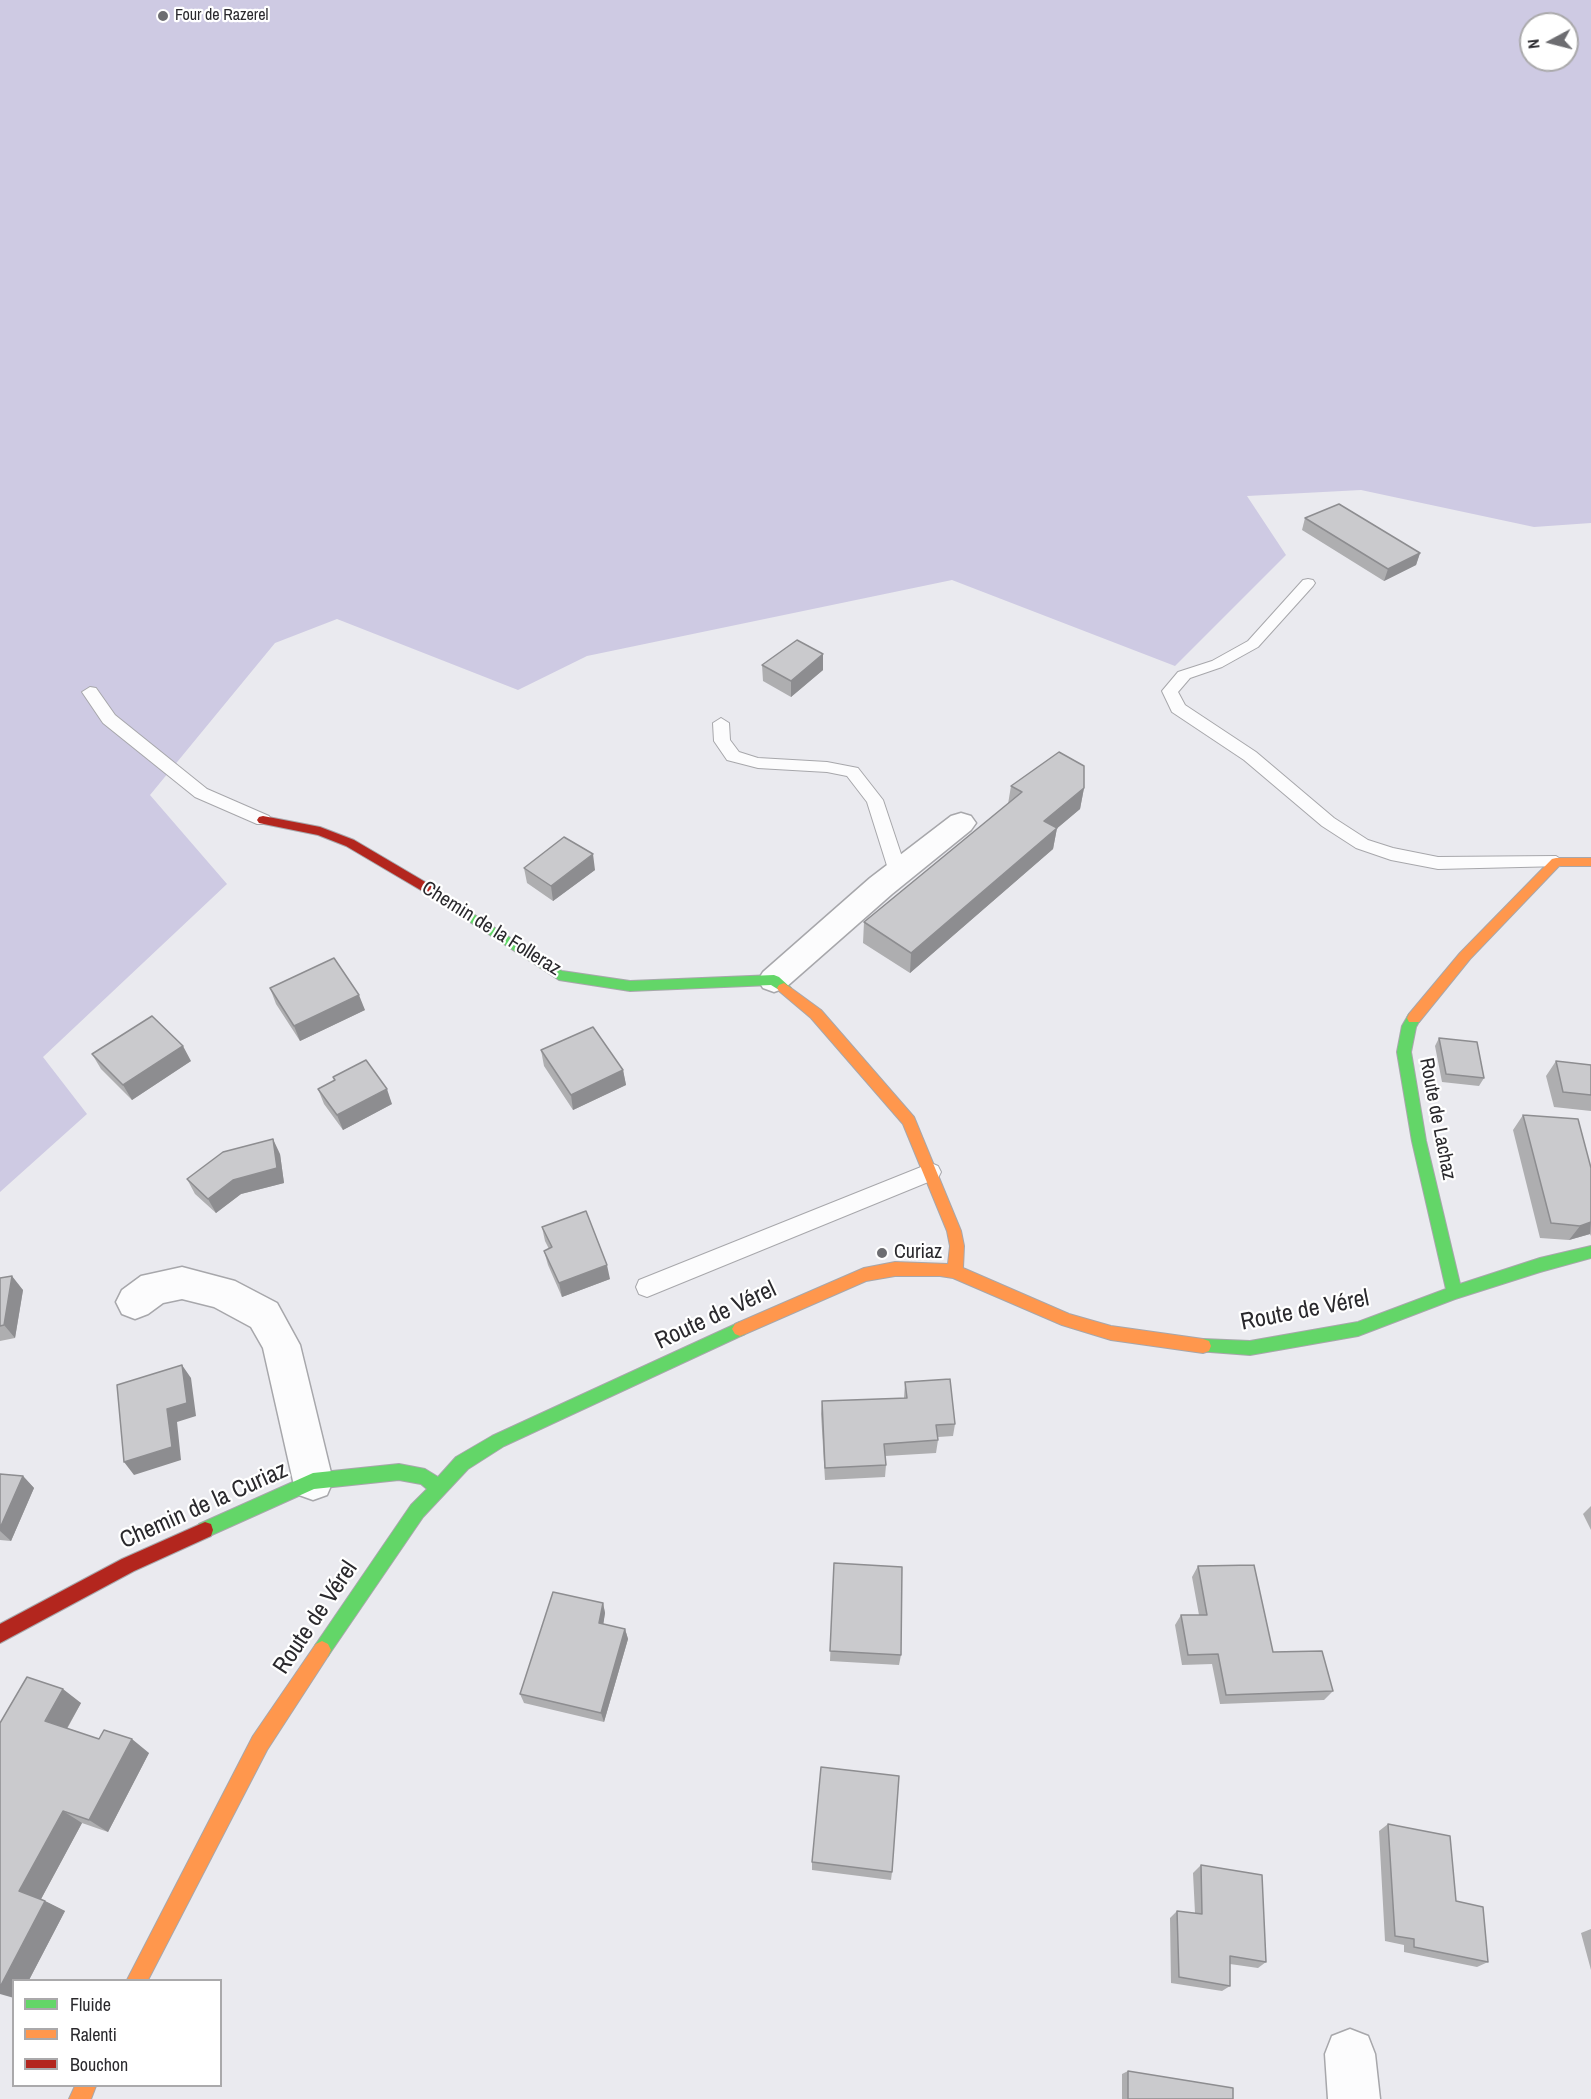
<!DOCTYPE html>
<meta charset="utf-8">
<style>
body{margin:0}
#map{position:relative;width:1591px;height:2099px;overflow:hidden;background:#eaeaef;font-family:"Archivo Narrow",sans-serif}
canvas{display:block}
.legend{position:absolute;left:12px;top:1979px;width:210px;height:108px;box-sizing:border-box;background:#fff;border:2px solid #aaa9ab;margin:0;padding:8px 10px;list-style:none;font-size:18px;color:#2a292d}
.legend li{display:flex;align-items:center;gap:12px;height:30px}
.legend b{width:30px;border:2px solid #aaa9ab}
.north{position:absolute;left:1519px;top:12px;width:60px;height:60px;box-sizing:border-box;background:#fff;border:2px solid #aaa9ab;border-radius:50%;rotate:263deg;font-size:16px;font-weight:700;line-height:24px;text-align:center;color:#2a292d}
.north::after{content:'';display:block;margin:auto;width:21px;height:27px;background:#6d6d71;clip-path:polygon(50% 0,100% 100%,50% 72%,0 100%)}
</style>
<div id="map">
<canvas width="1591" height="2099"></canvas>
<ul class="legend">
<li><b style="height:8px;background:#63d668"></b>Fluide</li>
<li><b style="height:8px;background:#ff974d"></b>Ralenti</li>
<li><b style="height:8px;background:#b3261e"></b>Bouchon</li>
</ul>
<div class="north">N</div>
</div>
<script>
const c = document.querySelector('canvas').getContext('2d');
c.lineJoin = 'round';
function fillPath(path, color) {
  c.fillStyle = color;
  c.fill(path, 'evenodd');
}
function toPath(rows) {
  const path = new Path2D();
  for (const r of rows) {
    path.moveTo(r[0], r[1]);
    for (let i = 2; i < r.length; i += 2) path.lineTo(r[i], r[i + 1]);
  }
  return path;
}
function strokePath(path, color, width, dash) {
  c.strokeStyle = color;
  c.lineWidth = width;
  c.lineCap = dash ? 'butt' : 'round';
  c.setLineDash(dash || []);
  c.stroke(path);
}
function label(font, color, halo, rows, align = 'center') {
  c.font = font + ' "Archivo Narrow",sans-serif';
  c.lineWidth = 4.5;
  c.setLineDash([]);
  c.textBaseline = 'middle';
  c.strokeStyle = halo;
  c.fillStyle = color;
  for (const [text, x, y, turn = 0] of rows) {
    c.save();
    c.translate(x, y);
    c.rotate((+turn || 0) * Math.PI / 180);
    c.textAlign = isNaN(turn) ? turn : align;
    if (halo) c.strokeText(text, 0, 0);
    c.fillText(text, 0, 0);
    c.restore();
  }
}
const green = toPath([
 [0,0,1591,0,1591,523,1534,527,1361,490,1247,496,1286,555,1175,666,952,580,587,656,518,690,337,619,275,643,150,795,227,884,43,1057,87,1114,0,1192],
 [1531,24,1567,24,1567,60,1531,60]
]);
const lane = toPath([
 [1308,579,1313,580,1315,583,1313,586,1258,647,1222,667,1190,678,1178,692,1185,705,1256,752,1334,818,1368,840,1393,848,1438,857,1556,856,1565,862,1562,866,1438,869,1391,860,1356,848,1322,826,1244,760,1172,712,1162,691,1178,672,1212,661,1248,641,1303,580,1308,579],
 [90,687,96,688,115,715,207,789,269,816,272,820,269,824,257,824,195,797,103,723,82,692,90,687],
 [721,718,729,723,730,740,739,752,758,758,827,762,858,768,883,800,907,872,904,876,892,876,889,872,867,802,847,776,827,772,758,768,727,760,714,741,713,723,721,718],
 [931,1163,938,1166,941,1172,938,1178,647,1297,639,1294,636,1287,639,1280,931,1163]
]);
const street = toPath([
 [961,813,971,816,976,823,971,830,892,894,785,988,774,992,763,988,758,980,763,972,870,878,951,816,961,813],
 [182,1267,235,1281,277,1303,300,1345,333,1481,327,1495,313,1500,299,1495,293,1481,263,1348,251,1327,214,1307,182,1299,163,1303,148,1314,135,1319,122,1314,116,1302,122,1290,141,1276,182,1267],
 [1350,2029,1368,2036,1375,2054,1380,2099,1328,2099,1325,2054,1332,2036,1350,2029]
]);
const fast = toPath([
 [428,885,562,971,630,981,774,975,779,977,791,988,784,993,771,985,630,991,559,980,424,892,422,889,424,886,428,885],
 [1414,1013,1421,1018,1416,1027,1411,1052,1426,1141,1460,1284,1540,1258,1591,1246,1591,1258,1540,1272,1455,1299,1358,1336,1250,1355,1197,1351,1195,1346,1197,1341,1203,1339,1250,1341,1358,1322,1446,1289,1412,1141,1397,1052,1402,1026,1409,1014,1414,1013],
 [740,1322,745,1324,748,1329,745,1334,504,1446,468,1469,423,1517,328,1656,322,1659,316,1656,313,1650,316,1644,411,1505,427,1489,421,1484,399,1480,314,1489,205,1538,199,1536,197,1530,199,1524,313,1473,399,1464,425,1469,438,1477,456,1457,492,1436,740,1322]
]);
const slow = toPath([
 [1556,858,1591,858,1591,866,1559,866,1470,959,1419,1022,1409,1022,1407,1018,1409,1014,1460,953,1552,859,1556,858],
 [784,983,821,1010,914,1117,961,1231,964,1246,963,1268,1069,1314,1111,1326,1203,1339,1209,1341,1211,1346,1209,1351,1203,1353,1111,1340,1062,1325,953,1278,940,1276,895,1276,866,1281,745,1334,740,1336,735,1334,732,1329,735,1324,864,1268,895,1262,948,1264,950,1246,947,1231,903,1124,811,1018,779,991,777,988,779,985,784,983],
 [322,1641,328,1644,331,1650,328,1656,267,1750,148,1980,127,1980,253,1736,316,1644,322,1641],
 [75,2086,96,2086,91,2099,69,2099,75,2086]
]);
const jam = toPath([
 [263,816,320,827,354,840,432,886,434,889,432,892,424,892,346,846,318,835,259,823,257,820,259,817,263,816],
 [205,1522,211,1524,213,1530,211,1536,134,1571,0,1643,0,1624,122,1559,205,1522]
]);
const wall = toPath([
 [1305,518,1420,553,1416,565,1384,581,1302,530],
 [823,654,823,670,791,697,763,681,762,665],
 [1011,786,1084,788,1080,809,1057,828,1053,849,910,973,863,943,864,922,1008,804],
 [524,868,595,870,553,901,527,883],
 [270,988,365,1010,300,1041,276,1004],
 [1439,1038,1484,1078,1479,1086,1442,1082,1435,1046],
 [541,1050,623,1070,626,1085,573,1110,544,1066],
 [92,1054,191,1061,132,1100,101,1069],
 [1556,1061,1591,1065,1591,1111,1554,1107,1546,1076],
 [333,1077,392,1104,343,1130,324,1104,318,1089,335,1080],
 [1523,1115,1591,1168,1591,1236,1590,1234,1569,1240,1540,1238,1513,1130],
 [280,1154,284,1183,241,1194,216,1213,195,1194,187,1179],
 [542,1227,610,1279,562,1297,548,1265,544,1251,549,1249,545,1241],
 [0,1278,23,1290,15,1338,0,1341],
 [905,1382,955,1424,953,1436,938,1437,938,1440,936,1453,885,1456,886,1465,885,1477,825,1480,821,1414,822,1401,904,1398],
 [0,1474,23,1476,34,1488,11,1541,0,1540],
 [1591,1506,1591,1530,1583,1514],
 [834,1563,901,1655,899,1665,830,1661],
 [1198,1566,1273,1652,1333,1691,1324,1700,1220,1704,1212,1664,1182,1665,1175,1625,1181,1615,1199,1615,1192,1577],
 [603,1603,605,1613,603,1624,625,1629,628,1639,604,1722,524,1703,520,1694],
 [27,1677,81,1703,67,1729,99,1739,149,1753,108,1832,82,1823,41,1899,65,1911,29,1980],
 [1388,1824,1456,1901,1488,1962,1477,1967,1404,1952,1404,1945,1385,1941,1379,1831],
 [812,1862,892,1872,891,1880,812,1870],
 [1201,1865,1266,1962,1258,1968,1230,1964,1230,1986,1222,1991,1171,1983,1170,1918,1177,1911,1195,1913,1193,1873],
 [1591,1929,1591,1970,1581,1933],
 [1128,2071,1233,2099,1122,2099,1122,2074]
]);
const shadedWall = toPath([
 [1420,553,1416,565,1384,581,1388,569],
 [823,654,823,670,791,697,791,681],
 [1084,788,1080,809,1041,842,1044,821],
 [1057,828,1053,849,910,973,911,953],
 [593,854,595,870,553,901,551,886],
 [359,995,365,1010,300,1041,294,1026],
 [183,1046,191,1061,132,1100,123,1085],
 [623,1070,626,1085,573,1110,571,1095],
 [387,1089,392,1104,343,1130,337,1115],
 [273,1139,280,1154,284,1183,241,1194,216,1213,208,1199],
 [1591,1222,1590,1234,1569,1240,1580,1226],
 [607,1265,610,1279,562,1297,559,1283],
 [12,1276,23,1290,15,1338,4,1325],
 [182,1365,191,1378,196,1416,177,1422,181,1460,134,1475,124,1462],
 [23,1476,34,1488,11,1541,0,1531,0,1528],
 [603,1603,605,1613,602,1633,599,1623],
 [625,1629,628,1639,604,1722,601,1713],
 [63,1689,81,1703,63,1735,45,1721],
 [132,1739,149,1753,108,1832,89,1820],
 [63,1811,82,1823,40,1901,19,1891],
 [45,1901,65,1911,29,1980,14,1980,14,1998,0,1994,0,1987]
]);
const building = toPath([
 [1339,504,1420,553,1388,569,1305,518,1339,504],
 [797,640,823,654,791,681,762,665,797,640],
 [1059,752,1084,766,1084,788,1044,821,1057,828,911,953,864,922,1022,792,1011,786,1059,752],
 [564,837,593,854,551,886,524,868,564,837],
 [334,958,359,995,294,1026,270,988,334,958],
 [152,1016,183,1046,123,1085,92,1054,152,1016],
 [593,1027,623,1070,571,1095,541,1050,593,1027],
 [1439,1038,1477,1042,1484,1078,1446,1074,1439,1038],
 [366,1060,387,1089,337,1115,318,1089,335,1080,333,1077,366,1060],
 [1556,1061,1591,1065,1591,1095,1563,1092,1556,1061],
 [1523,1115,1578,1119,1591,1168,1591,1222,1580,1226,1551,1223,1523,1115],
 [273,1139,277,1168,233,1180,208,1199,187,1179,223,1152,273,1139],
 [586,1211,607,1265,559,1283,544,1251,552,1247,542,1227,586,1211],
 [12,1276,4,1325,0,1326,0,1278,12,1276],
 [182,1365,187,1403,167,1409,172,1447,124,1462,117,1385,182,1365],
 [950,1379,955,1424,936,1425,938,1440,884,1444,886,1465,825,1468,822,1401,907,1398,905,1382,950,1379],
 [0,1474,23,1476,0,1528,0,1474],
 [834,1563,902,1567,901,1655,830,1651,834,1563],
 [1254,1565,1273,1652,1322,1651,1333,1691,1226,1695,1218,1654,1188,1655,1181,1615,1207,1615,1198,1566,1254,1565],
 [553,1592,603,1603,599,1623,625,1629,601,1713,520,1694,553,1592],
 [27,1677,63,1689,45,1721,99,1739,104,1730,132,1739,89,1820,63,1811,19,1891,45,1901,0,1987,0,1723,27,1677],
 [821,1767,899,1776,892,1872,812,1862,821,1767],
 [1388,1824,1450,1836,1456,1901,1483,1907,1488,1962,1414,1947,1414,1939,1395,1936,1388,1824],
 [1201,1865,1262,1875,1266,1962,1230,1956,1230,1986,1179,1977,1177,1911,1202,1914,1201,1865],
 [1128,2071,1233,2088,1233,2099,1128,2099,1128,2071]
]);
const markers = [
 [163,16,6,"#6d6d71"],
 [882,1253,6,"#6d6d71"]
];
const farPoinames = [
 ["Four de Razerel",175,16]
];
const streetNames = [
 ["Chemin de la Folleraz",491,929,32],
 ["Route de Lachaz",1437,1119,79]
];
const poiNames = [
 ["Curiaz",894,1253]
];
const nearStreetnames = [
 ["Route de Vérel",1305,1311,-11],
 ["Route de Vérel",716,1316,-25],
 ["Chemin de la Curiaz",204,1506,-24],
 ["Route de Vérel",316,1618,-56]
];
fillPath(green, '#cecae3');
strokePath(lane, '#a7a7ab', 2);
strokePath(street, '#a7a7ab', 3);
strokePath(fast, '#a7a7ab', 2);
strokePath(slow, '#a7a7ab', 2);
strokePath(jam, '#a7a7ab', 2);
fillPath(lane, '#fcfcfd');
fillPath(street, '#fcfcfd');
fillPath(fast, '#63d668');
fillPath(slow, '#ff974d');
fillPath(jam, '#b3261e');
fillPath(wall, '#aeaeb0');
fillPath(shadedWall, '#8d8d90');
fillPath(building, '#cacacd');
strokePath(building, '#8d8d90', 1.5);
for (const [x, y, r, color] of markers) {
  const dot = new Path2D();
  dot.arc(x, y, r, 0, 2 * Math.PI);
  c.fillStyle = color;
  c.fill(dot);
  strokePath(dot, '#fff', 2);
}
label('16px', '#2a292d', '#fff', farPoinames, 'left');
label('20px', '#2a292d', '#fff', streetNames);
label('20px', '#2a292d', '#fff', poiNames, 'left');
label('24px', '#2a292d', '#fff', nearStreetnames);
</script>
